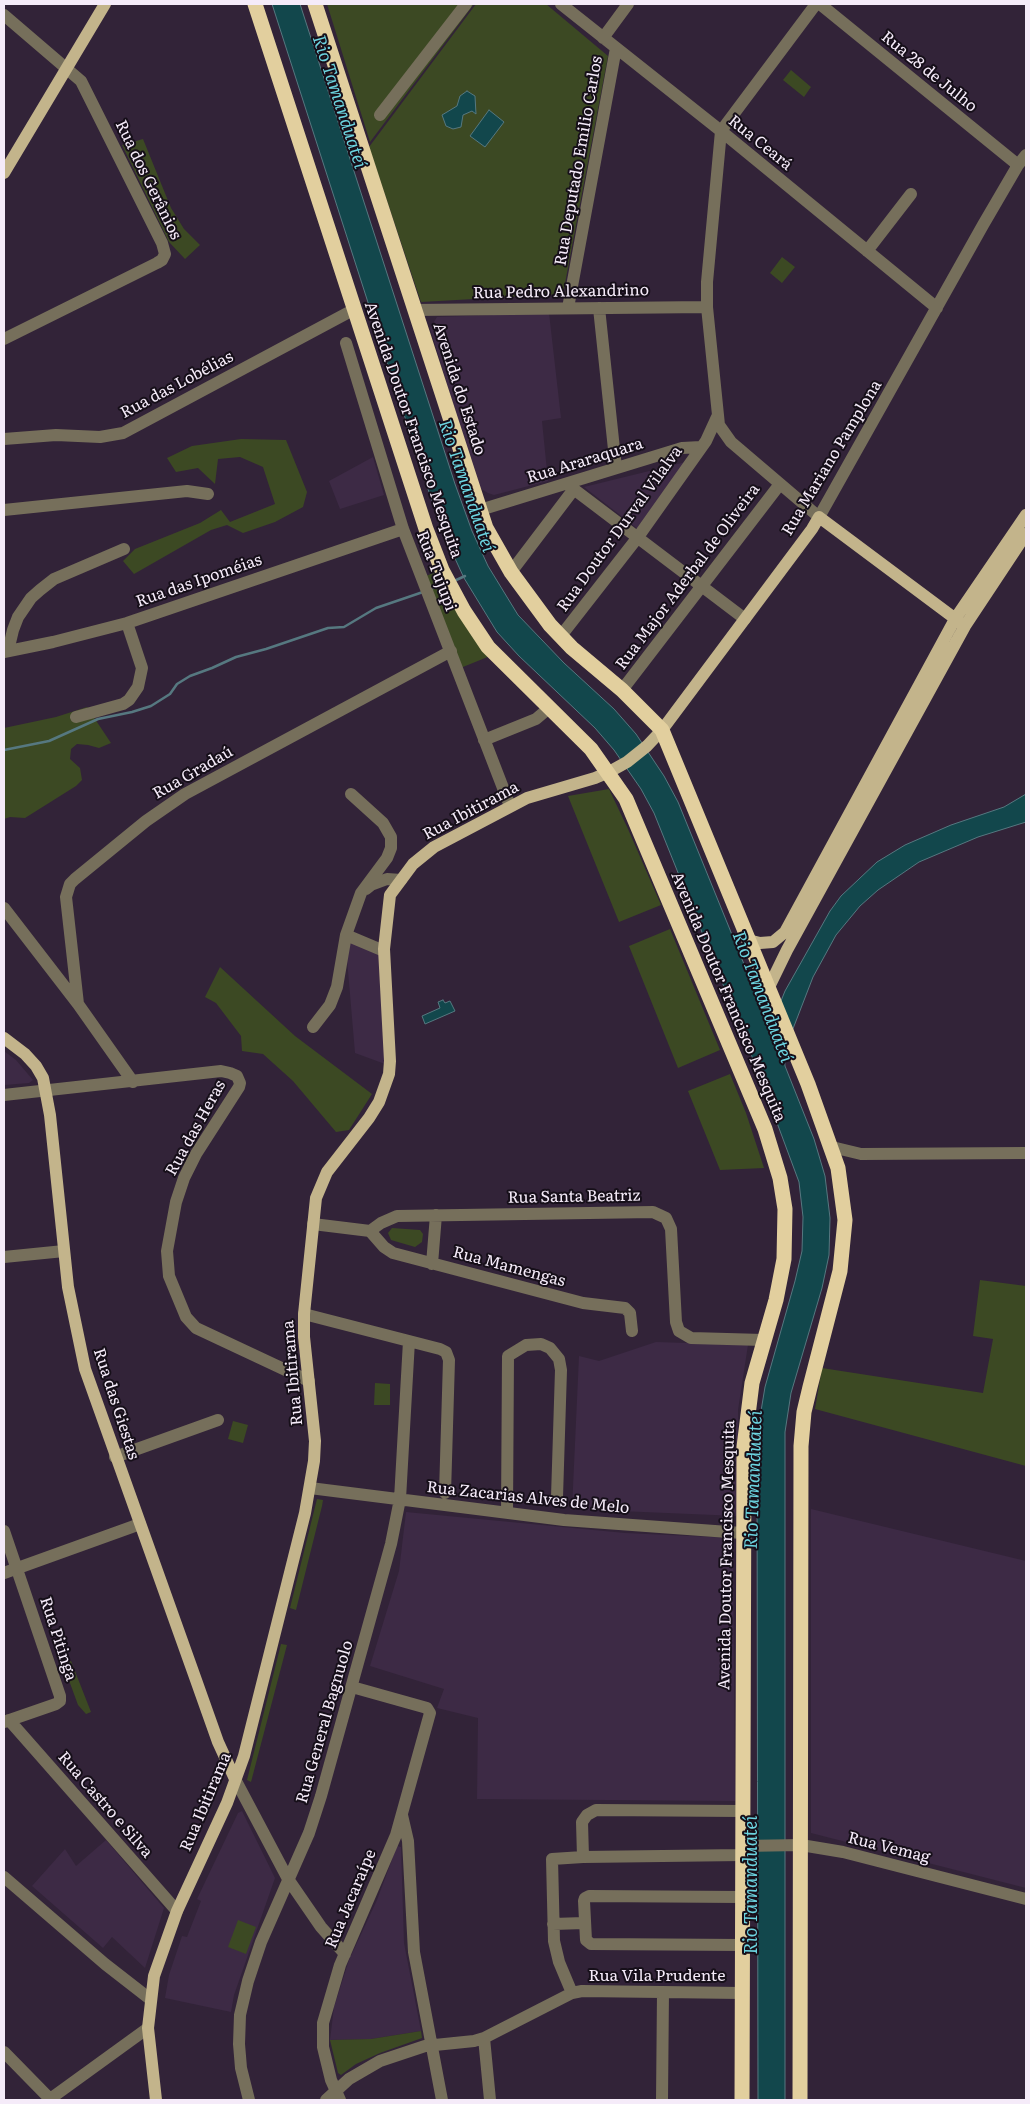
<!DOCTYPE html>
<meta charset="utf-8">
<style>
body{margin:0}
#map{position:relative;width:1030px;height:2104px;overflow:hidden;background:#322338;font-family:Literata,serif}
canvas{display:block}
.frame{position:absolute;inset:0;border:5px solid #f5ebf9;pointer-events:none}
</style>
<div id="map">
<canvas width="1030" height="2104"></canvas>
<div class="frame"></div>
</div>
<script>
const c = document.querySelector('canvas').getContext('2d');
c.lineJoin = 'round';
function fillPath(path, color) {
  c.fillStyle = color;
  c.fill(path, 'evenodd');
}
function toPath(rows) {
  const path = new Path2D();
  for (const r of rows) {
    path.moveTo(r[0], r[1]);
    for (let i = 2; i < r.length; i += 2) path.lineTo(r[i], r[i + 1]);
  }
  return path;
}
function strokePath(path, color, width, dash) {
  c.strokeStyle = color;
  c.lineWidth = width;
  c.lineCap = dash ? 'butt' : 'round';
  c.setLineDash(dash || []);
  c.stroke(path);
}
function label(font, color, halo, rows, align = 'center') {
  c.font = font + ' Literata,serif';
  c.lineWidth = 4;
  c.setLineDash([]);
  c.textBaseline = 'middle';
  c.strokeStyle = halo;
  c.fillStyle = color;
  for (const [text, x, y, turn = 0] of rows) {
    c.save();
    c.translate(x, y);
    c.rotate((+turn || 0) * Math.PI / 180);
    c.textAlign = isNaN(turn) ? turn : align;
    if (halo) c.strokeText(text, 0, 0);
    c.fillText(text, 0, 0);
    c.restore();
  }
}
const built = toPath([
 [549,313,561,418,542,421,548,481,494,495,488,493,478,487,430,328,437,317],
 [373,457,384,495,340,509,329,481],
 [690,461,638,529,584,487],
 [349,939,382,942,385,1064,355,1053,347,959],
 [4,1051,16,1060,33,1080,29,1083,4,1085],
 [656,1342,748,1345,738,1410,738,1516,572,1509,579,1356,599,1361],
 [811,1509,1026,1561,1026,1888,811,1833],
 [406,1512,625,1533,733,1538,735,1801,477,1799,478,1718,437,1708,444,1689,370,1666,399,1571],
 [242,1811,275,1878,234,1995,231,2012,165,1998,169,1975,182,1936,187,1937,201,1901,197,1899,238,1813],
 [106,1840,164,1908,145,1968,112,1937,103,1948,32,1886,65,1849,76,1866],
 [397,1846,401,1847,404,1943,421,2031,371,2039,330,2040,334,2007,349,1960,377,1900]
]);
const green = toPath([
 [327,4,474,4,370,142],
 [476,4,546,4,608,56,563,294,421,302,369,147],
 [791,70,811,87,804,97,783,80],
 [143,139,171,208,184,229,200,245,185,259,169,242,122,145],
 [782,257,795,267,782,283,770,273],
 [241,439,286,440,307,492,303,507,275,522,243,533,227,525,211,530,134,574,123,561,135,549,200,523,221,510,230,522,275,504,263,467,240,457,218,459,215,484,198,468,176,472,167,458,192,446],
 [442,570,495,654,458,669,420,578],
 [87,707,111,743,99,748,88,745,77,744,71,749,70,759,80,768,82,780,76,786,25,818,10,817,4,819,4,728,56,717],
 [609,789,628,829,661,905,619,922,568,796],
 [670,929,720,1050,678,1068,629,946],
 [220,967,295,1036,372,1094,349,1130,336,1132,293,1081,263,1054,242,1051,241,1036,216,1003,205,997],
 [730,1074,746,1113,764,1168,720,1170,688,1091],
 [392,1228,420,1230,423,1234,422,1242,415,1247,391,1240,388,1233],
 [980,1280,1026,1286,1026,1466,815,1409,822,1368,983,1393,993,1339,973,1336],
 [375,1383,390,1384,390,1405,374,1405],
 [233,1421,248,1425,243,1443,228,1439],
 [317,1499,323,1500,322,1506,296,1610,290,1608],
 [281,1644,287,1645,251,1782,247,1780],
 [71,1661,91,1712,86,1714,78,1705,63,1664],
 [238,1920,256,1927,246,1954,228,1947],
 [421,2031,422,2038,380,2053,356,2064,341,2075,338,2073,330,2040,371,2039]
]);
const water = toPath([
 [272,4,300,4,455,484,472,531,488,566,518,615,564,663,614,709,636,734,664,776,678,802,770,1028,785,991,830,911,841,896,877,862,905,845,951,825,1004,807,1026,794,1026,822,978,837,919,862,878,890,860,906,836,935,813,977,784,1052,785,1066,814,1139,825,1176,830,1218,829,1255,822,1288,791,1393,785,1432,785,2100,758,2100,757,1463,758,1429,765,1387,795,1281,802,1251,803,1217,799,1182,757,1069,654,813,641,789,614,750,595,728,519,656,497,632,464,578,447,541,429,492,272,4],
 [467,91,475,96,476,114,472,111,463,115,461,127,453,129,446,126,442,115,457,106,460,96,467,91],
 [489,110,504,122,485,147,470,136,489,110],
 [443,1000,445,1003,450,1001,455,1011,425,1024,422,1016,440,1008,438,1002,443,1000]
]);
const stream = toPath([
 [454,581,465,576],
 [430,589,444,584],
 [4,750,49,741,98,719,132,712,151,706,170,694,177,684,190,676,212,668,236,657,266,649,328,628,344,627,376,608,423,592]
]);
const minor = toPath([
 [561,4,721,131,937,308],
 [820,4,1018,165],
 [4,15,81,81,162,243,165,254,162,260,157,263,4,339],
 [603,38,628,4],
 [380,115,466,4],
 [721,131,707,282,707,307,719,425,731,442,819,517,983,225,1018,165,1026,155],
 [721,131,816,4],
 [867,251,911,194],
 [568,308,616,48],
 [599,308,616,468],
 [414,310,707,307],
 [346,343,403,529,510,806],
 [4,439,56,435,100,437,123,433,353,310],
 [567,484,745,619],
 [4,510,187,491,208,494],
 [480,510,682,448,701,447],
 [511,572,574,489],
 [560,637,638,537,706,441,717,417],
 [8,651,13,630,18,617,31,598,40,590,54,579,124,549],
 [4,652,53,642,127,623,403,529],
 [622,690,780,484],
 [76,717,123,704,129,700,138,687,142,668,127,623],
 [484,740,536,719,549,708],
 [366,889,371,885,387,879,401,880],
 [4,908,78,1004,133,1082],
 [346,935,384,951],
 [78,1004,66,897,70,884,75,879,146,821,185,794,451,651],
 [313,1027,330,1005,337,987,346,935,361,893,387,858,391,848,391,837,383,823,351,794],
 [4,1095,221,1071,230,1073,237,1076,240,1083,239,1087,196,1154,184,1178,176,1202,167,1251,169,1276,186,1317,196,1328,309,1381],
 [832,1147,861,1154,1026,1153],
 [313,1224,370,1231,381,1223,397,1216,653,1212,666,1218,671,1229,676,1322,679,1331,691,1338,763,1340],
 [370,1231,384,1247,393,1253,583,1303,625,1308,630,1313,632,1331],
 [4,1257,64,1251],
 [432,1264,436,1215],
 [304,1314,440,1349,446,1352,449,1360,445,1493],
 [115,1457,218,1420],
 [310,1488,564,1520,742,1533],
 [507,1513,508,1356,526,1345,541,1344,550,1348,559,1359,561,1370,557,1497],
 [4,1531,60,1696,60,1701,56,1704,4,1722],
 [4,1573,140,1524],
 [9,1720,177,1911],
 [235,1779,288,1879,321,1927,345,1954],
 [402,1815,408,1841,414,1952,442,2100],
 [742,1846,801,1845,843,1852,1026,1899],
 [583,1857,582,1822,587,1815,596,1810,742,1811],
 [4,1877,105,1964,150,1999],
 [741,1897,589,1896,585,1898,584,1901,586,1940,591,1944,741,1945],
 [553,1924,584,1923],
 [572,1993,559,1962,554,1941,552,1859,583,1857,742,1855],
 [484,2038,490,2100],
 [4,2052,51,2100],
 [50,2099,148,2028],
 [249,2100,241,2068,239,2044,240,2015,248,1981,261,1942,309,1833,321,1796,391,1544,400,1499,409,1341],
 [326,2100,349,2079,380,2061,425,2046,474,2041,484,2038,572,1993,582,1991,741,1993],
 [340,2100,331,2080,323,2047,323,2023,340,1965,396,1835,430,1713,427,1708,352,1687],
 [662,2100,663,1992]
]);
const major = toPath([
 [4,173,105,4],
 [748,940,760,943,773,942,785,932,955,619,1026,515],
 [768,989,787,950,965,626,1026,534],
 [4,1038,25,1054,36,1066,43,1078,50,1115,68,1287,85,1369,196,1680,218,1742,235,1779],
 [156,2100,148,2028,154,1976,177,1911,227,1803,244,1756,305,1513,314,1461,315,1441,304,1337,304,1314,316,1198,327,1172,369,1118,379,1102,389,1074,390,1061,384,949,390,895,413,864,434,847,527,798,595,778,609,772,627,762,647,746,662,730,812,529,819,517,965,626]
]);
const highway = toPath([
 [255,4,426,529,442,570,464,611,488,647,591,749,626,799,765,1129,780,1178,785,1209,784,1259,776,1300,752,1383,744,1447,742,2100],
 [315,4,486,528,511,572,550,625,572,648,622,690,662,730,808,1084,838,1168,845,1220,840,1271,810,1387,804,1412,801,1446,800,2100]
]);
const streetNames = [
 ["Rua 28 de Julho",929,72,39],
 ["Rua Ceará",760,143,39],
 ["Rua Deputado Emilio Carlos",579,161,-80],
 ["Rua dos Gerânios",148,180,64],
 ["Rua Pedro Alexandrino",561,292,-1],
 ["Rua das Lobélias",177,385,-28],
 ["Avenida do Estado",459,389,72],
 ["Avenida Doutor Francisco Mesquita",413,430,71],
 ["Rua Mariano Pamplona",832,458,-59],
 ["Rua Araraquara",585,461,-17],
 ["Rua Doutor Durval Vilalva",620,529,-54],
 ["Rua Tujupi",436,571,69],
 ["Rua Major Aderbal de Oliveira",688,577,-53],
 ["Rua das Ipoméias",199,581,-19],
 ["Rua Gradaú",193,773,-30],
 ["Rua Ibitirama",471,811,-28],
 ["Avenida Doutor Francisco Mesquita",728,997,67],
 ["Rua das Heras",196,1128,-61],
 ["Rua Santa Beatriz",574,1197,-1],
 ["Rua Mamengas",509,1267,15],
 ["Rua Ibitirama",293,1373,-95],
 ["Rua das Giestas",116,1404,72],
 ["Rua Zacarias Alves de Melo",528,1498,6],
 ["Avenida Doutor Francisco Mesquita",727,1555,-89],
 ["Rua Pitinga",58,1639,72],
 ["Rua General Bagnuolo",325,1722,-74],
 ["Rua Ibitirama",206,1802,-67],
 ["Rua Castro e Silva",105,1805,49],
 ["Rua Vemag",889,1848,14],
 ["Rua Jacaraípe",351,1899,-67],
 ["Rua Vila Prudente",657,1976]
];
const waterNames = [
 ["Rio Tamanduateí",339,102,72],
 ["Rio Tamanduateí",466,486,71],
 ["Rio Tamanduateí",762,997,69],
 ["Rio Tamanduateí",754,1480,-88],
 ["Rio Tamanduateí",752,1885,-90]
];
fillPath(built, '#3d2a45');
fillPath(green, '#3c4923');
fillPath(water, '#12474c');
strokePath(water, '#567880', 1);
strokePath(stream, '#567880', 2.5);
strokePath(minor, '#766f5b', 12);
strokePath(major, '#c3b48b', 12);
strokePath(highway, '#e2cf9e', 15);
label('16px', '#f5ebf9', '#160f19', streetNames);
label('italic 18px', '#6cd4e0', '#160f19', waterNames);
</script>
